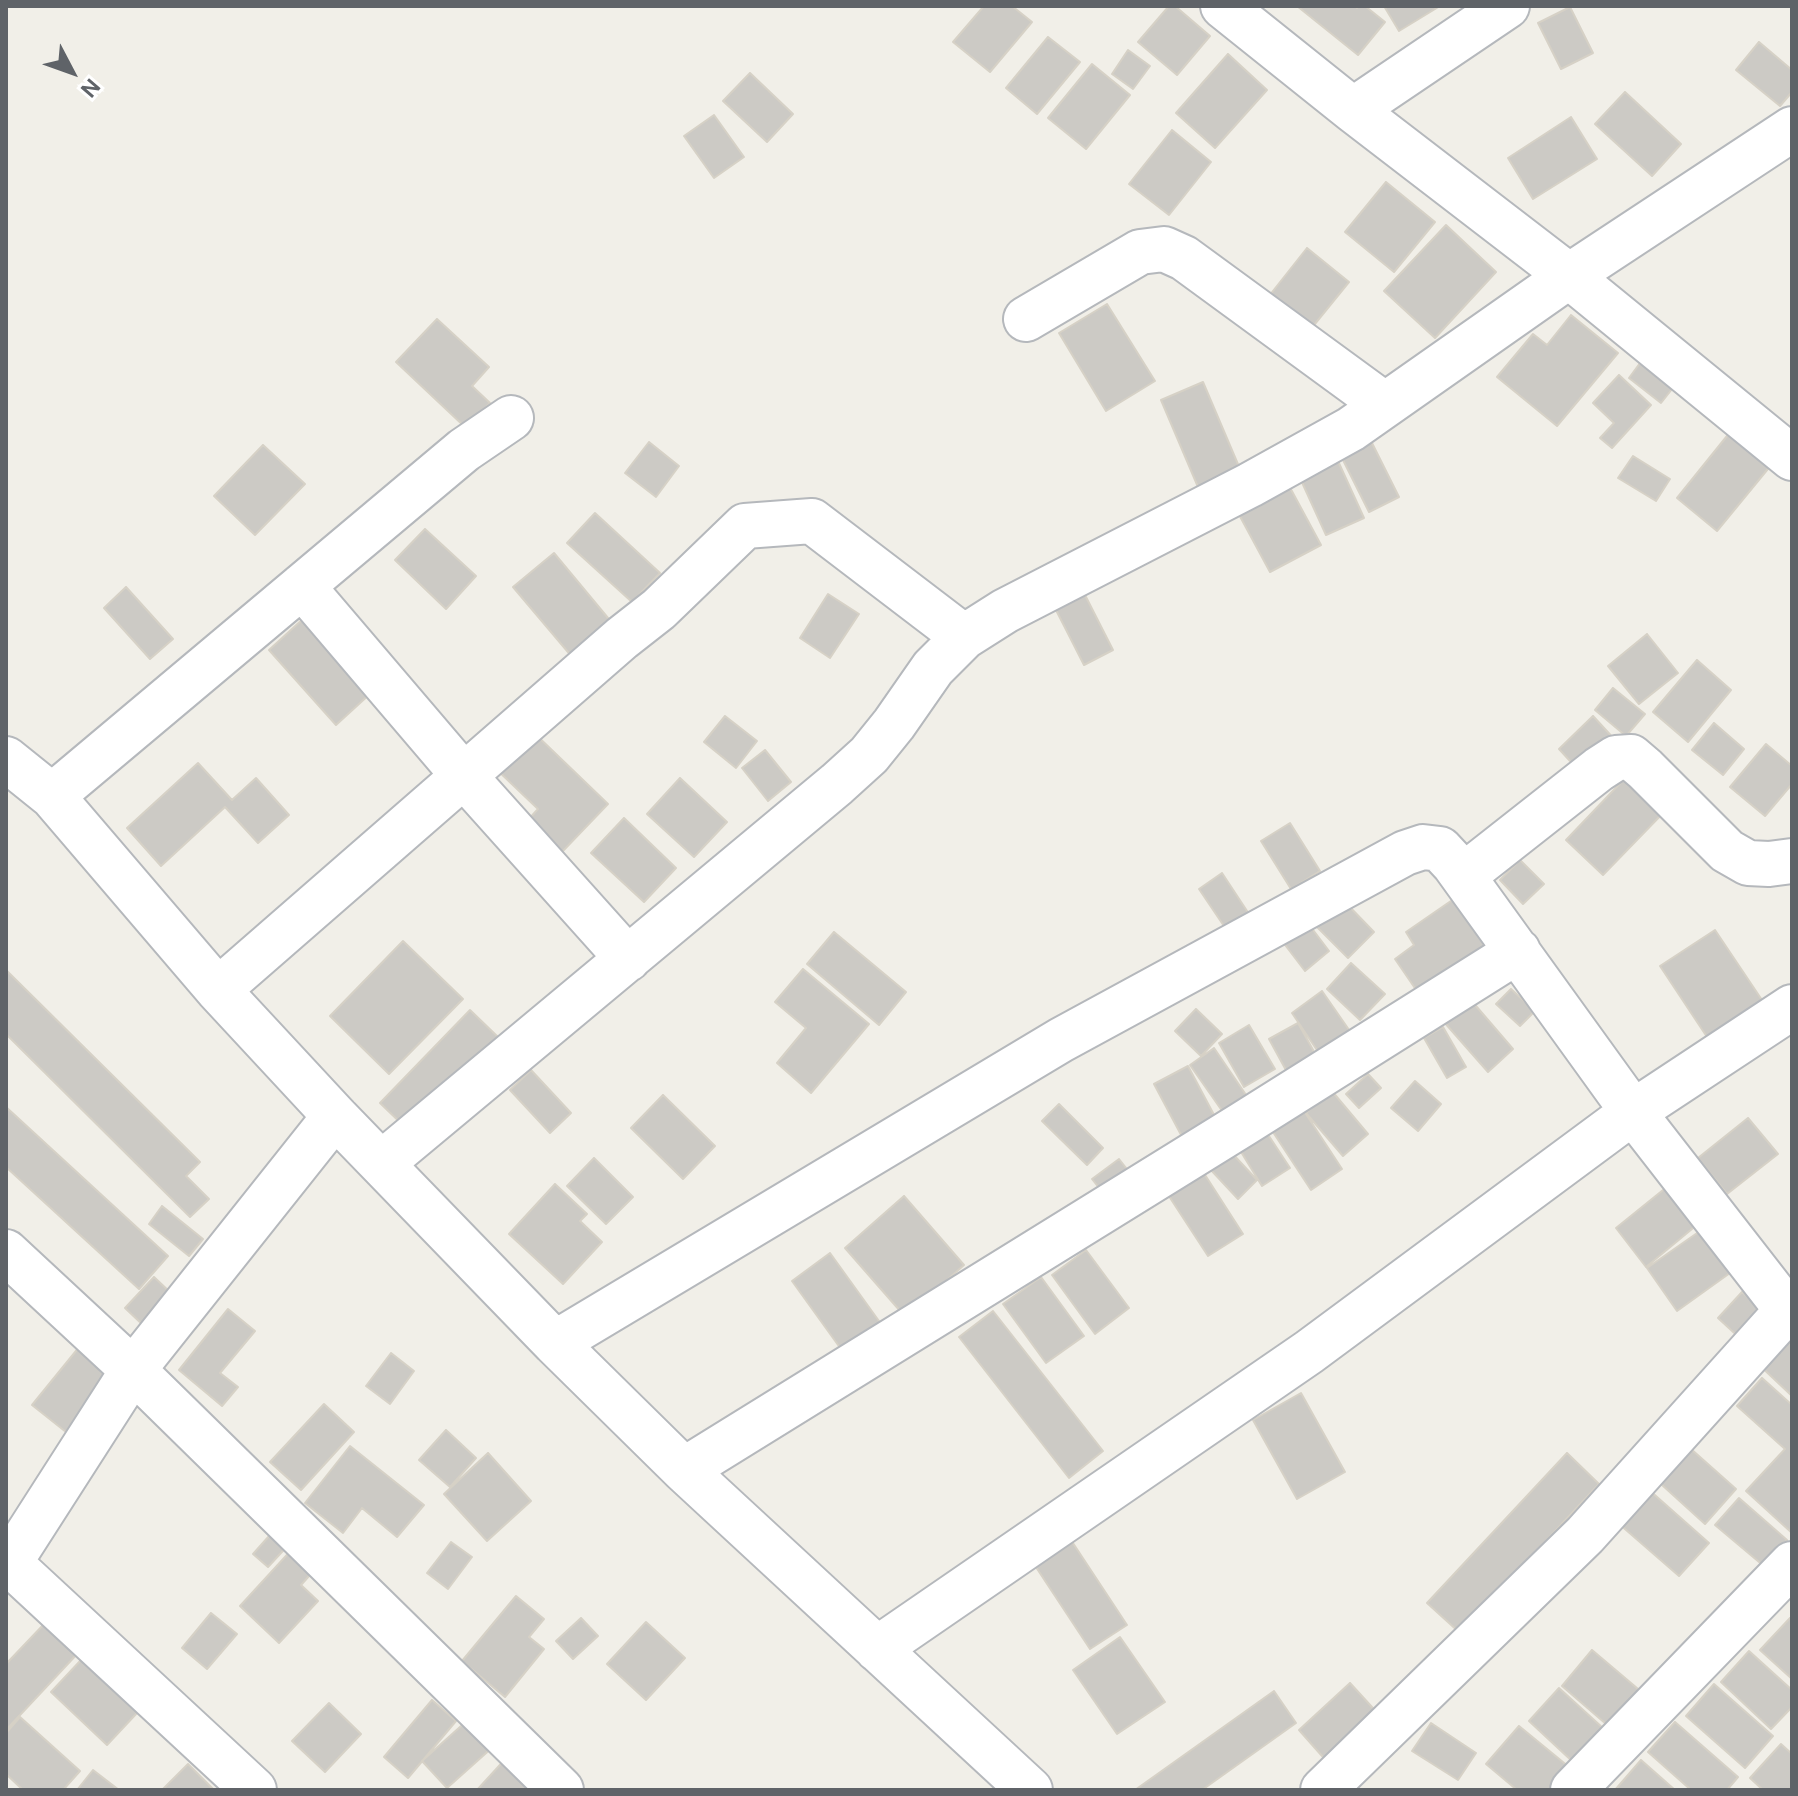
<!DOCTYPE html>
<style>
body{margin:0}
#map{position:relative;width:1798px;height:1796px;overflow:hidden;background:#f1efe8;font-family:"DM Sans",sans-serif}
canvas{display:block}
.frame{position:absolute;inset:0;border:8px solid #5f6368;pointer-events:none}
.north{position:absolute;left:32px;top:32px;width:80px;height:80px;-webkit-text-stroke:6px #fff;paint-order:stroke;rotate:131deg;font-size:22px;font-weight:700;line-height:32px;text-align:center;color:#5f6368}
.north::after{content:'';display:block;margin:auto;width:28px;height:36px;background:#5f6368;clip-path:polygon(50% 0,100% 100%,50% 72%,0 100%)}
</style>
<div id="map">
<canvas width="1798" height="1796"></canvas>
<div class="frame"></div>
<div class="north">N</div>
</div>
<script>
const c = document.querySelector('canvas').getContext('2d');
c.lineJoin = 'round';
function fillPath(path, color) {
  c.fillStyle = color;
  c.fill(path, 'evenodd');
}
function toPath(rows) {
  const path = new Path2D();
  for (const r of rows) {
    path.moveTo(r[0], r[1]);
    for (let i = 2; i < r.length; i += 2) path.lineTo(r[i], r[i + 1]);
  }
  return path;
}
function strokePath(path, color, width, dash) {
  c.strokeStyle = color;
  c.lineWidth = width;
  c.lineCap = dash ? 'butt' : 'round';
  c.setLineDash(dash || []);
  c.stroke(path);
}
const building = toPath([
 [984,6,1012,6,1032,22,990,72,953,42,984,6],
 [1169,6,1175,6,1210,36,1177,75,1138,42,1169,6],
 [1297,6,1354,6,1357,8,1358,6,1365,6,1385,22,1358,55,1297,6],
 [1384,6,1440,6,1399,31,1384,6],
 [1570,7,1593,53,1561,69,1538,23,1570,7],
 [1048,37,1080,62,1037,114,1006,88,1048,37],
 [1759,42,1792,70,1792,92,1780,106,1736,70,1759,42],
 [1128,50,1150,66,1133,89,1112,74,1128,50],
 [1228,54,1267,90,1215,148,1176,113,1228,54],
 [1092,64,1130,95,1086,149,1048,118,1092,64],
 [750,73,793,114,767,142,723,101,750,73],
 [1625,92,1681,144,1652,176,1595,124,1625,92],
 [714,115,744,157,714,178,684,136,714,115],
 [1571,117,1597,159,1533,199,1508,158,1571,117],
 [1172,130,1211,162,1169,215,1129,184,1172,130],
 [1386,182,1435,222,1394,272,1345,232,1386,182],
 [1446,225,1496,272,1435,338,1384,291,1446,225],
 [1307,248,1349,282,1310,330,1269,296,1307,248],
 [1107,304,1155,381,1106,411,1059,333,1107,304],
 [1571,315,1618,353,1557,426,1497,377,1533,334,1547,345,1571,315],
 [437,319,489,367,472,386,490,403,466,428,396,362,437,319],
 [1643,359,1676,384,1661,403,1629,378,1643,359],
 [1619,375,1651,405,1612,448,1600,438,1614,423,1593,403,1619,375],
 [1203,382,1240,469,1198,487,1161,400,1203,382],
 [1731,431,1772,464,1717,531,1677,498,1731,431],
 [1370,439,1399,497,1369,512,1340,454,1370,439],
 [649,442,679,466,656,497,625,473,649,442],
 [263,445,305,484,255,535,214,496,263,445],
 [1633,456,1670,479,1656,501,1618,478,1633,456],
 [1338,461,1364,518,1326,535,1300,478,1338,461],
 [1287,482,1321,545,1270,572,1236,509,1287,482],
 [595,513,660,573,632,602,567,543,595,513],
 [425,529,476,576,446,609,395,560,425,529],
 [554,553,613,624,573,658,513,587,554,553],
 [126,587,173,639,150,659,104,608,126,587],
 [828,594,859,614,830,658,800,638,828,594],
 [1085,595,1113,650,1084,665,1056,610,1085,595],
 [304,618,371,693,336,725,269,650,304,618],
 [1647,634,1678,673,1639,704,1608,666,1647,634],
 [1697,660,1731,690,1688,742,1653,712,1697,660],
 [1613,688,1645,714,1626,736,1595,710,1613,688],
 [725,716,757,741,736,768,704,742,725,716],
 [1593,716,1616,741,1582,774,1559,749,1593,716],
 [1714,723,1744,749,1723,775,1692,750,1714,723],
 [530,729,608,804,561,853,527,821,538,809,494,767,530,729],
 [1766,744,1792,766,1792,784,1765,816,1730,787,1766,744],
 [765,750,791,782,768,801,742,768,765,750],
 [198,763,232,800,256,778,289,815,258,843,225,807,161,866,127,828,198,763],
 [1630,773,1667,809,1603,875,1566,840,1630,773],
 [680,778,727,822,694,857,647,814,680,778],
 [624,818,676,868,644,902,591,853,624,818],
 [1290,823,1320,871,1291,889,1261,841,1290,823],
 [1520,860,1544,884,1523,904,1500,880,1520,860],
 [1222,873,1251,917,1228,932,1199,889,1222,873],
 [1461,894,1497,944,1421,997,1395,959,1414,945,1406,932,1461,894],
 [1343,900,1374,932,1348,958,1316,926,1343,900],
 [1304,918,1329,951,1305,971,1279,937,1304,918],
 [1715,930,1766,1006,1711,1043,1660,966,1715,930],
 [834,932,906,992,879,1025,807,964,834,932],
 [403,941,463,999,389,1074,330,1016,403,941],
 [1351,963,1385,994,1360,1020,1327,989,1351,963],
 [803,969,869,1024,811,1093,777,1063,806,1028,775,1002,803,969],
 [6,970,200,1162,186,1176,209,1199,190,1217,6,1034,6,970],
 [1511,989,1535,1011,1520,1026,1496,1004,1511,989],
 [1322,991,1354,1037,1323,1059,1292,1013,1322,991],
 [1470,999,1513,1049,1488,1072,1444,1022,1470,999],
 [1196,1009,1222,1034,1201,1056,1175,1031,1196,1009],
 [470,1010,498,1037,408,1130,380,1103,470,1010],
 [1298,1023,1322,1066,1293,1083,1269,1039,1298,1023],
 [1249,1025,1275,1069,1244,1087,1219,1043,1249,1025],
 [1443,1027,1466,1067,1447,1078,1424,1038,1443,1027],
 [1214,1048,1255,1108,1232,1125,1190,1065,1214,1048],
 [1188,1066,1221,1128,1187,1146,1154,1084,1188,1066],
 [531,1070,571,1113,550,1133,510,1090,531,1070],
 [1368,1074,1381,1088,1359,1108,1346,1094,1368,1074],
 [1415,1081,1441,1104,1418,1131,1391,1108,1415,1081],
 [1331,1090,1368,1134,1343,1156,1306,1113,1331,1090],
 [663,1095,715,1146,683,1179,631,1128,663,1095],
 [1059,1104,1103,1148,1087,1165,1042,1121,1059,1104],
 [6,1107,168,1256,139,1289,6,1167,6,1107],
 [1302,1108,1342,1169,1311,1190,1271,1129,1302,1108],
 [1748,1118,1778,1154,1727,1194,1698,1158,1748,1118],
 [1265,1130,1290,1168,1262,1186,1238,1147,1265,1130],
 [1229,1150,1257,1180,1238,1199,1210,1169,1229,1150],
 [594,1158,633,1197,606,1224,567,1186,594,1158],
 [1119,1159,1134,1178,1107,1198,1092,1179,1119,1159],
 [1198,1164,1243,1234,1208,1256,1163,1187,1198,1164],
 [555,1184,587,1214,580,1221,602,1242,563,1284,509,1234,555,1184],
 [1668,1186,1698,1224,1646,1267,1616,1228,1668,1186],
 [904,1196,964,1265,912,1311,901,1312,845,1248,904,1196],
 [162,1206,203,1239,189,1256,149,1224,162,1206],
 [1700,1231,1730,1273,1677,1311,1647,1268,1700,1231],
 [1086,1250,1129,1308,1095,1334,1052,1275,1086,1250],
 [830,1253,884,1328,846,1356,792,1281,830,1253],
 [154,1277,173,1295,144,1326,125,1308,154,1277],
 [1041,1277,1084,1336,1046,1363,1003,1304,1041,1277],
 [1742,1292,1768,1315,1744,1342,1718,1318,1742,1292],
 [228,1309,255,1331,220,1373,238,1387,222,1406,179,1370,228,1309],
 [993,1311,1103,1451,1069,1478,959,1337,993,1311],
 [1792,1331,1792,1396,1756,1362,1792,1331],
 [80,1346,114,1374,66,1432,32,1405,80,1346],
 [391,1353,414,1371,390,1404,366,1386,391,1353],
 [1762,1378,1792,1405,1792,1533,1746,1491,1785,1449,1737,1406,1762,1378],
 [1301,1393,1345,1472,1297,1499,1253,1420,1301,1393],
 [324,1404,354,1432,301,1490,270,1462,324,1404],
 [446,1430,476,1458,450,1487,419,1460,446,1430],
 [1682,1441,1736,1489,1705,1524,1651,1475,1682,1441],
 [350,1446,424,1505,397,1537,362,1508,343,1533,305,1503,350,1446],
 [488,1453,531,1501,487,1541,444,1494,488,1453],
 [1567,1453,1599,1484,1460,1633,1427,1603,1567,1453],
 [1648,1489,1709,1543,1679,1576,1618,1523,1648,1489],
 [1739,1498,1787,1540,1765,1567,1715,1525,1739,1498],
 [278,1526,293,1540,268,1567,253,1554,278,1526],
 [1065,1531,1127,1625,1090,1649,1028,1555,1065,1531],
 [451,1542,472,1557,448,1589,427,1573,451,1542],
 [296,1545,319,1565,301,1585,318,1601,279,1643,240,1606,296,1545],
 [516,1596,544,1619,529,1637,544,1649,505,1697,462,1661,516,1596],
 [211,1613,237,1634,207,1669,182,1648,211,1613],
 [581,1618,598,1636,573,1659,556,1641,581,1618],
 [1790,1618,1792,1620,1792,1679,1760,1650,1790,1618],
 [46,1622,79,1652,6,1730,6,1664,46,1622],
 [646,1622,685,1658,646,1700,607,1664,646,1622],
 [1120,1637,1165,1702,1117,1734,1073,1670,1120,1637],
 [1592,1650,1644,1694,1613,1730,1562,1686,1592,1650],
 [1749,1651,1792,1690,1792,1707,1771,1729,1721,1682,1749,1651],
 [81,1660,137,1713,107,1745,51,1692,81,1660],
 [1350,1683,1382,1718,1330,1765,1299,1730,1350,1683],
 [1714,1684,1773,1736,1745,1768,1686,1716,1714,1684],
 [1559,1688,1604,1729,1573,1762,1529,1721,1559,1688],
 [1274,1691,1296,1723,1202,1790,1135,1790,1274,1691],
 [432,1700,456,1721,408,1778,384,1757,432,1700],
 [329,1703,361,1734,325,1772,292,1741,329,1703],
 [20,1717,80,1771,63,1790,23,1790,6,1774,6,1733,20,1717],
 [470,1718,494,1746,447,1788,422,1761,470,1718],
 [1675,1722,1738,1777,1727,1790,1691,1790,1648,1752,1675,1722],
 [1431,1723,1476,1753,1458,1780,1412,1751,1431,1723],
 [1519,1726,1569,1767,1550,1790,1517,1790,1486,1764,1519,1726],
 [1781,1744,1792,1754,1792,1790,1763,1790,1750,1778,1781,1744],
 [509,1755,547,1790,477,1790,509,1755],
 [1641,1760,1675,1790,1615,1790,1641,1760],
 [188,1764,214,1790,162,1790,188,1764],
 [93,1770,119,1790,77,1790,93,1770]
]);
const minor = toPath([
 [1223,6,1353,110,1569,276,1792,458],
 [1353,110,1507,6],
 [1026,319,1140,252,1164,249,1184,258,1385,405],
 [302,586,464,776,628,959],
 [6,759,52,796,218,990,335,1116,555,1343,684,1470,1030,1790],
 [52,796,464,450,511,418],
 [1463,876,1599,769,1616,758,1631,757,1645,769,1727,851,1748,863,1769,864,1792,861],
 [218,990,622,638,659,609,745,526,812,521,964,637],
 [382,1163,837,784,869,755,894,724,933,668,964,637,1005,611,1250,485,1351,429,1569,276,1792,129],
 [6,1252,133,1370,335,1116],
 [555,1343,1061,1040,1405,853,1423,847,1440,849,1454,864,1633,1112,1787,1310],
 [684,1470,1243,1124,1518,951],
 [6,1560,254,1790],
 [6,1568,133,1370,561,1790],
 [877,1649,1309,1352,1633,1112,1792,1007],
 [1323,1790,1585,1535,1792,1305],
 [1573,1790,1792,1564]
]);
fillPath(building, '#cccac5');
strokePath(building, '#d6d1c6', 2);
strokePath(minor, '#b5b8bc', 48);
strokePath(minor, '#fff', 44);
</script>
